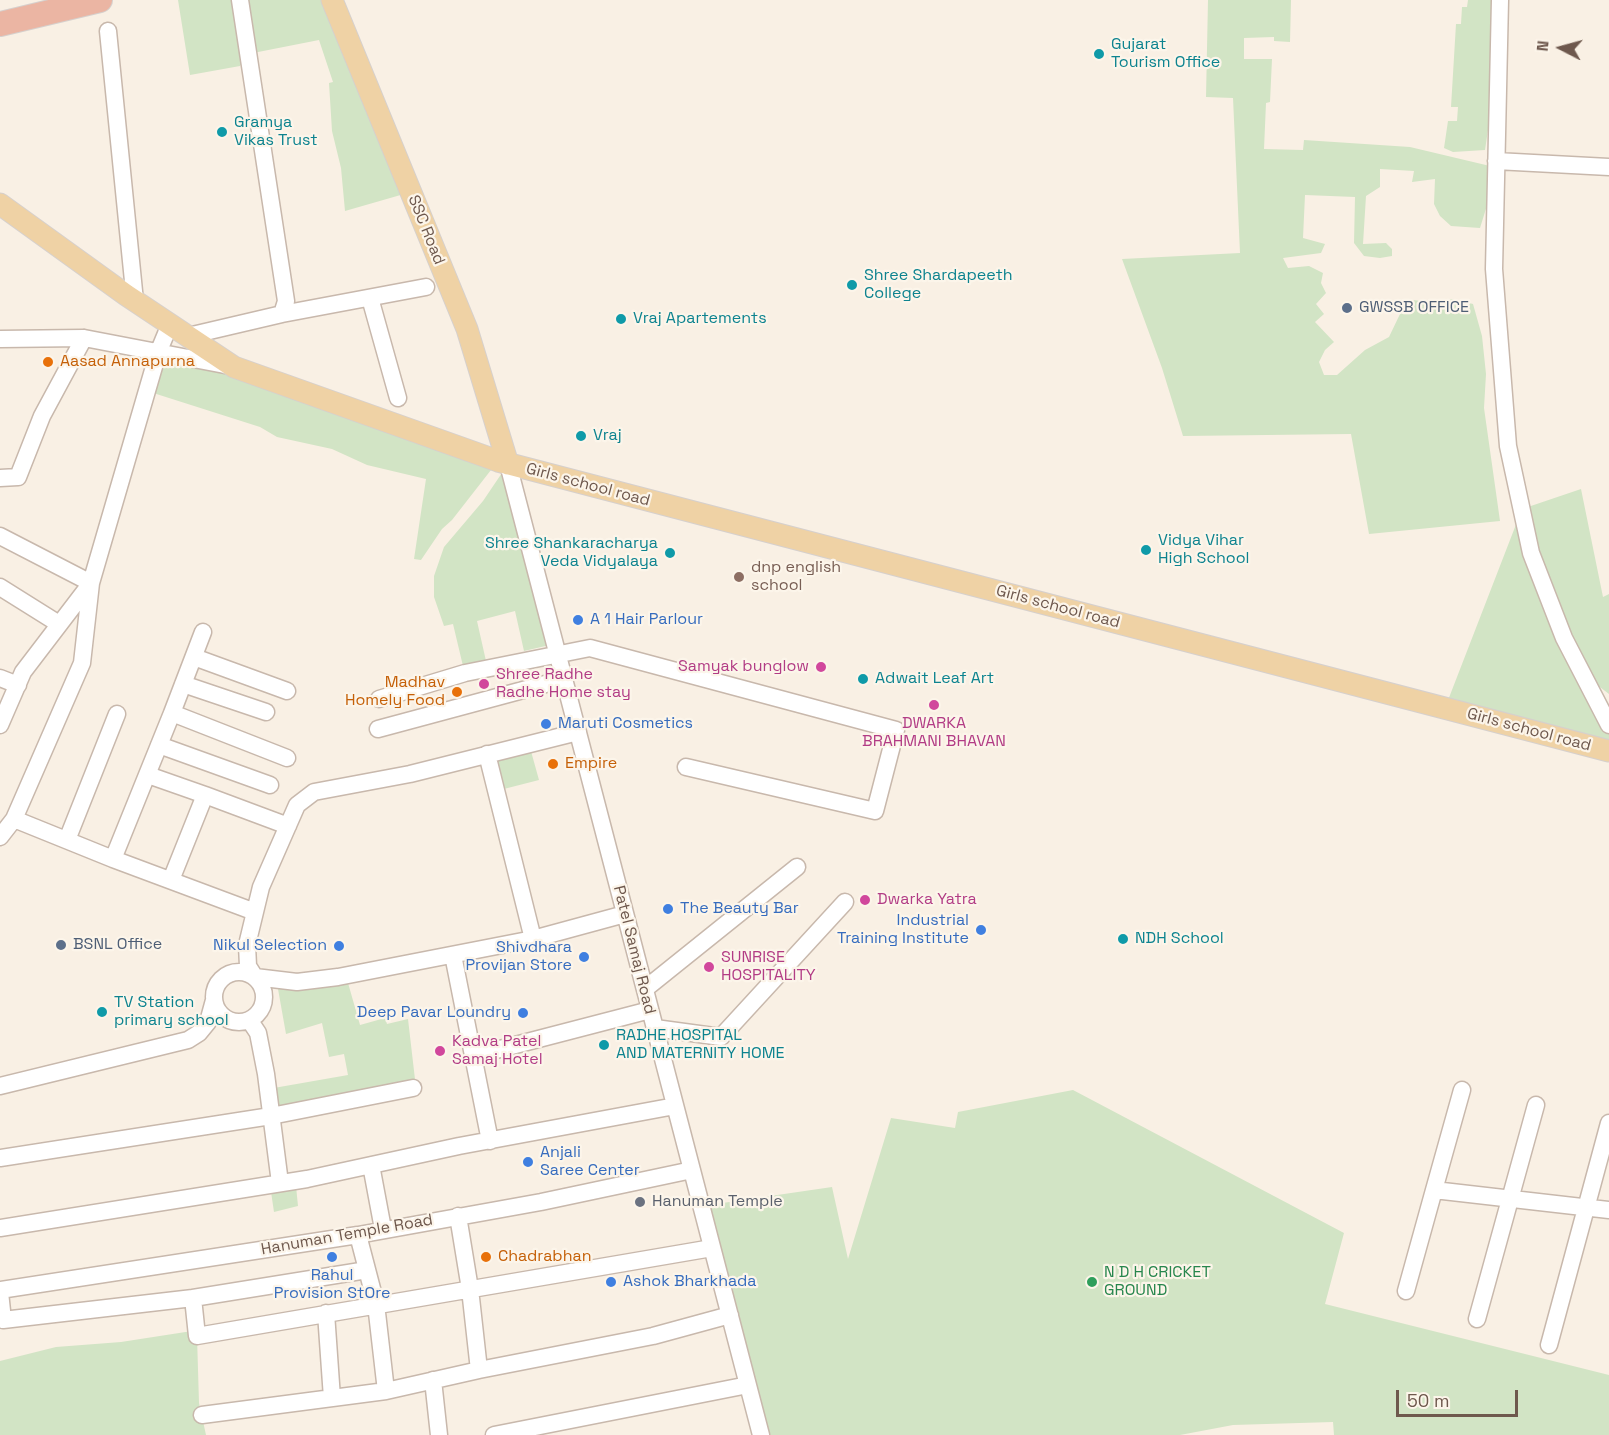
<!DOCTYPE html>
<style>
body{margin:0}
#map{position:relative;width:1609px;height:1435px;overflow:hidden;background:#f9f0e4;font-family:"Space Grotesk",sans-serif}
canvas{display:block}
.north{position:absolute;left:1531px;top:18px;width:60px;height:60px;-webkit-text-stroke:4px #fcf5ea;paint-order:stroke;rotate:276deg;font-size:16px;font-weight:700;line-height:24px;text-align:center;color:#6e584d}
.north::after{content:'';display:block;margin:auto;width:21px;height:27px;background:#6e584d;clip-path:polygon(50% 0,100% 100%,50% 72%,0 100%)}
.scale{position:absolute;left:1396px;top:1390px;width:122px;height:27px;box-sizing:border-box;border:3px solid #6e584d;border-top:0;padding-left:8px;font-size:18px;line-height:21px;white-space:nowrap;color:#6e584d;-webkit-text-stroke:4px #fcf5ea;paint-order:stroke}
</style>
<div id="map">
<canvas width="1609" height="1435"></canvas>
<div class="north">N</div>
<div class="scale">50 m</div>
</div>
<script>
const c = document.querySelector('canvas').getContext('2d');
c.lineJoin = 'round';
function fillPath(path, color) {
  c.fillStyle = color;
  c.fill(path, 'evenodd');
}
function toPath(rows) {
  const path = new Path2D();
  for (const r of rows) {
    if (r.length === 3) {
      path.moveTo(r[0] + r[2], r[1]);
      path.arc(r[0], r[1], r[2], 0, 2 * Math.PI);
      continue;
    }
    path.moveTo(r[0], r[1]);
    for (let i = 2; i < r.length; i += 2) path.lineTo(r[i], r[i + 1]);
  }
  return path;
}
function strokePath(path, color, width, dash) {
  c.strokeStyle = color;
  c.lineWidth = width;
  c.lineCap = dash ? 'butt' : 'round';
  c.setLineDash(dash || []);
  c.stroke(path);
}
function label(font, color, halo, rows, align = 'center') {
  c.font = font + ' "Space Grotesk",sans-serif';
  c.lineWidth = 4.5;
  c.setLineDash([]);
  c.textBaseline = 'middle';
  c.strokeStyle = halo;
  c.fillStyle = color;
  for (const [text, x, y, turn = 0] of rows) {
    c.save();
    c.translate(x, y);
    c.rotate((+turn || 0) * Math.PI / 180);
    c.textAlign = isNaN(turn) ? turn : align;
    if (halo) c.strokeText(text, 0, 0);
    c.fillText(text, 0, 0);
    c.restore();
  }
}
const green = toPath([
 [178,0,332,0,411,192,345,211,341,168,332,131,329,83,333,82,319,40,248,54,240,66,190,75],
 [1208,0,1291,0,1290,42,1274,41,1274,37,1244,38,1244,59,1272,59,1270,102,1266,103,1264,149,1303,150,1304,140,1410,147,1490,166,1489,199,1480,228,1451,226,1440,216,1434,204,1435,179,1412,182,1414,171,1380,169,1380,187,1366,196,1363,244,1386,243,1392,249,1392,256,1380,258,1364,256,1354,243,1355,197,1305,195,1303,238,1325,244,1321,253,1283,258,1288,268,1309,266,1323,273,1321,283,1326,293,1316,304,1324,314,1315,322,1334,342,1325,350,1319,362,1324,375,1337,375,1365,350,1389,337,1400,314,1413,300,1436,303,1453,299,1473,304,1482,336,1486,374,1484,408,1500,521,1369,534,1351,434,1183,436,1162,368,1122,259,1240,253,1233,98,1206,97],
 [1468,0,1494,0,1488,130,1485,150,1453,152,1444,148,1448,121,1457,121,1458,107,1451,107,1456,24,1461,24,1462,7,1467,7],
 [158,353,234,367,498,461,452,520,442,529,421,560,414,559,426,479,367,465,332,449,277,437,260,427,147,391],
 [508,464,554,644,524,651,515,611,477,621,486,661,463,666,453,624,444,626,434,597,434,576,444,547,483,501],
 [1581,489,1603,597,1609,594,1609,694,1592,681,1609,725,1609,751,1445,708,1522,509],
 [529,744,539,780,496,791,487,754],
 [346,976,360,1025,385,1018,387,1024,408,1019,416,1088,271,1116,268,1089,348,1075,344,1054,329,1057,322,1023,286,1034,278,989],
 [1073,1090,1344,1233,1325,1304,1609,1375,1609,1435,1334,1435,1333,1422,1233,1425,1180,1435,761,1435,702,1206,832,1187,848,1259,891,1118,955,1128,958,1112],
 [270,1185,296,1186,298,1206,274,1212],
 [192,1331,197,1336,199,1403,206,1435,0,1435,0,1361,56,1347,121,1342]
]);
const minor = toPath([
 [1500,0,1494,269,1508,446,1531,553,1564,638,1609,725],
 [108,31,135,301],
 [1496,161,1609,167],
 [370,298,398,398],
 [282,314,426,287],
 [188,336,282,314,286,301,240,0],
 [0,339,84,338,230,366],
 [508,464,761,1435],
 [0,478,18,477,42,416,84,338],
 [0,536,91,583],
 [0,587,59,624],
 [194,657,287,691],
 [0,678,18,685],
 [183,684,266,712],
 [379,699,465,673,590,648,896,730,875,811,686,767],
 [172,713,203,632],
 [0,725,23,672,91,583],
 [378,729,564,679],
 [578,732,410,774,314,792,297,805,261,887,247,945,248,966,255,977,297,982,338,977,533,939,625,914],
 [159,745,270,785],
 [487,754,533,939],
 [148,775,205,795,171,880],
 [205,795,288,826],
 [14,819,113,859],
 [0,837,14,819,82,663,91,583,158,353,170,324],
 [67,840,117,714],
 [255,912,113,859,172,713,287,758],
 [453,955,490,1141],
 [239,997,25],
 [645,989,797,867],
 [250,1021,258,1033,266,1074,280,1183],
 [655,1028,721,1037,845,902],
 [473,1056,650,1010],
 [0,1086,188,1040,199,1033,208,1022,214,1000],
 [1462,1090,1434,1190,1609,1210],
 [0,1158,271,1116,413,1088],
 [371,1165,383,1229],
 [458,1216,470,1289,479,1370,653,1336,730,1315],
 [0,1228,307,1179,459,1146,675,1106],
 [0,1290,358,1235,541,1202,692,1170],
 [1406,1291,1434,1190],
 [0,1292,3,1320,193,1298,197,1336,712,1248],
 [193,1298,367,1270],
 [326,1313,332,1398],
 [1477,1319,1536,1105],
 [1549,1345,1609,1123],
 [433,1380,439,1435],
 [386,1391,479,1370],
 [202,1415,386,1391,376,1304,358,1235],
 [494,1435,748,1385]
]);
const major = toPath([
 [332,0,467,329,508,464],
 [0,204,126,295,234,367,498,461,1609,751]
]);
const highway = toPath([
 [0,24,100,0]
]);
const markers = [
 [1099,54,6,"#0f9aa8"],
 [222,132,6,"#0f9aa8"],
 [852,285,6,"#0f9aa8"],
 [1347,308,6,"#5c6f8a"],
 [621,319,6,"#0f9aa8"],
 [48,362,6,"#e8710a"],
 [581,436,6,"#0f9aa8"],
 [1146,550,6,"#0f9aa8"],
 [670,553,6,"#0f9aa8"],
 [739,577,6,"#8d6e63"],
 [578,620,6,"#3f7fe0"],
 [821,667,6,"#d1479c"],
 [863,679,6,"#0f9aa8"],
 [484,684,6,"#d1479c"],
 [457,692,6,"#e8710a"],
 [934,705,6,"#d1479c"],
 [546,724,6,"#3f7fe0"],
 [553,764,6,"#e8710a"],
 [865,900,6,"#d1479c"],
 [668,909,6,"#3f7fe0"],
 [981,930,6,"#3f7fe0"],
 [1123,939,6,"#0f9aa8"],
 [61,945,6,"#5c6f8a"],
 [339,946,6,"#3f7fe0"],
 [584,957,6,"#3f7fe0"],
 [709,967,6,"#d1479c"],
 [102,1012,6,"#0f9aa8"],
 [523,1013,6,"#3f7fe0"],
 [604,1045,6,"#0f9aa8"],
 [440,1051,6,"#d1479c"],
 [528,1162,6,"#3f7fe0"],
 [640,1202,6,"#6b7280"],
 [332,1257,6,"#3f7fe0"],
 [486,1257,6,"#e8710a"],
 [611,1282,6,"#3f7fe0"],
 [1092,1282,6,"#2e9e5b"]
];
const cultureNames = [
 ["Gujarat",1111,45],
 ["Tourism Office",1111,63],
 ["Gramya",234,123],
 ["Vikas Trust",234,141],
 ["Shree Shardapeeth",864,276],
 ["College",864,294],
 ["Vraj Apartements",633,319],
 ["Vraj",593,436],
 ["Vidya Vihar",1158,541],
 ["High School",1158,559],
 ["Shree Shankaracharya",658,544,"right"],
 ["Veda Vidyalaya",658,562,"right"],
 ["Adwait Leaf Art",875,679],
 ["NDH School",1135,939],
 ["TV Station",114,1003],
 ["primary school",114,1021],
 ["RADHE HOSPITAL",616,1036],
 ["AND MATERNITY HOME",616,1054]
];
const streetNames = [
 ["SSC Road",426,230,68],
 ["Girls school road",588,485,15],
 ["Girls school road",1058,607,15],
 ["Girls school road",1529,730,15],
 ["Patel Samaj Road",634,950,76],
 ["Hanuman Temple Road",347,1235,-10]
];
const serviceNames = [
 ["GWSSB OFFICE",1359,308],
 ["BSNL Office",73,945]
];
const foodNames = [
 ["Aasad Annapurna",60,362],
 ["Madhav",445,683,"right"],
 ["Homely Food",445,701,"right"],
 ["Empire",565,764],
 ["Chadrabhan",498,1257]
];
const educationNames = [
 ["dnp english",751,568],
 ["school",751,586]
];
const shopNames = [
 ["A 1 Hair Parlour",590,620],
 ["Maruti Cosmetics",558,724],
 ["The Beauty Bar",680,909],
 ["Industrial",969,921,"right"],
 ["Training Institute",969,939,"right"],
 ["Nikul Selection",327,946,"right"],
 ["Shivdhara",572,948,"right"],
 ["Provijan Store",572,966,"right"],
 ["Deep Pavar Loundry",511,1013,"right"],
 ["Anjali",540,1153],
 ["Saree Center",540,1171],
 ["Rahul",332,1276,"center"],
 ["Provision StOre",332,1294,"center"],
 ["Ashok Bharkhada",623,1282]
];
const hotelNames = [
 ["Samyak bunglow",809,667,"right"],
 ["Shree Radhe",496,675],
 ["Radhe Home stay",496,693],
 ["DWARKA",934,724,"center"],
 ["BRAHMANI BHAVAN",934,742,"center"],
 ["Dwarka Yatra",877,900],
 ["SUNRISE",721,958],
 ["HOSPITALITY",721,976],
 ["Kadva Patel",452,1042],
 ["Samaj Hotel",452,1060]
];
const worshipNames = [
 ["Hanuman Temple",652,1202]
];
const leisureNames = [
 ["N D H CRICKET",1104,1273],
 ["GROUND",1104,1291]
];
fillPath(green, '#d2e4c5');
strokePath(minor, '#c8b8ac', 19);
strokePath(major, '#d6d0cd', 23);
strokePath(highway, '#d6d0cd', 26);
strokePath(minor, '#fff', 16);
strokePath(major, '#efd2a5', 21);
strokePath(highway, '#ebb5a3', 24);
for (const [x, y, r, color] of markers) {
  const dot = new Path2D();
  dot.arc(x, y, r, 0, 2 * Math.PI);
  c.fillStyle = color;
  c.fill(dot);
  strokePath(dot, '#fcf5ea', 2);
}
label('16px', '#0d838f', '#fcf5ea', cultureNames, 'left');
label('16px', '#6e584d', '#fcf5ea', streetNames);
label('16px', '#4e5e75', '#fcf5ea', serviceNames, 'left');
label('16px', '#c56008', '#fcf5ea', foodNames, 'left');
label('16px', '#785e54', '#fcf5ea', educationNames, 'left');
label('16px', '#366cbe', '#fcf5ea', shopNames, 'left');
label('16px', '#b23c85', '#fcf5ea', hotelNames, 'left');
label('16px', '#5b616d', '#fcf5ea', worshipNames, 'left');
label('16px', '#27864d', '#fcf5ea', leisureNames, 'left');
</script>
